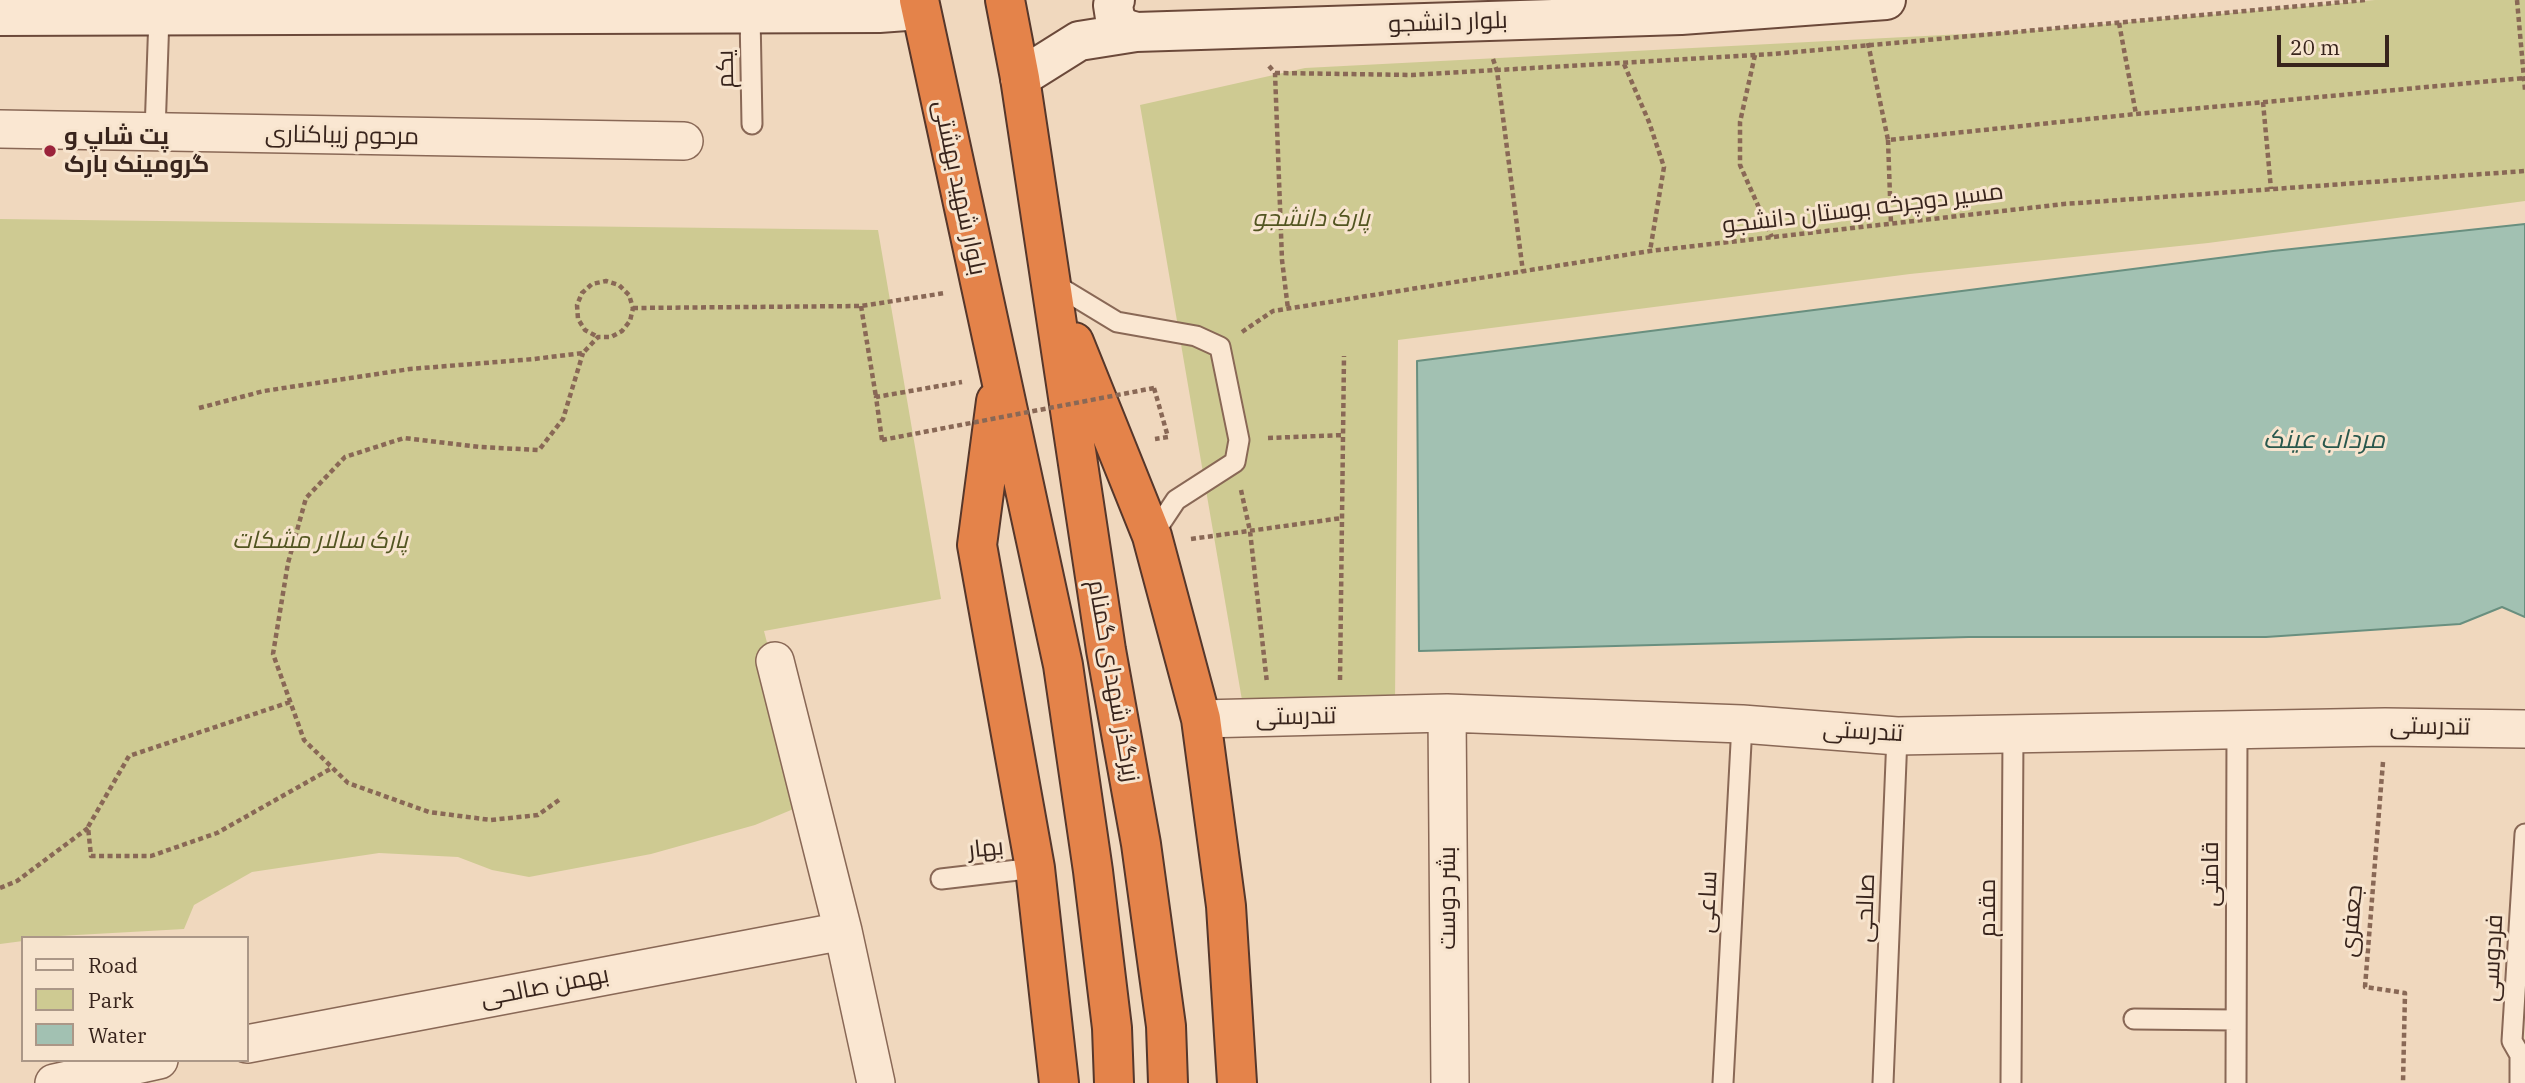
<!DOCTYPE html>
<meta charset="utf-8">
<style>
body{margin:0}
#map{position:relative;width:2525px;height:1083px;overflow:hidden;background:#f0d8be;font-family:"IBM Plex Serif",serif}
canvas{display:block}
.legend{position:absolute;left:21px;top:936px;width:228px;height:126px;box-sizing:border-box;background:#f7e4ce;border:2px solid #ab9787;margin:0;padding:9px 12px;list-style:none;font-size:21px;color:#38241c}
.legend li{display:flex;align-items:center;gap:14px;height:35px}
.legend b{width:35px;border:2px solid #ab9787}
.scale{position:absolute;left:2277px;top:35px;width:112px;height:32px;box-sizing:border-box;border:4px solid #38241c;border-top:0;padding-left:9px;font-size:21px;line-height:24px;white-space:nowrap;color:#38241c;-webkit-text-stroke:5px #f7e4ce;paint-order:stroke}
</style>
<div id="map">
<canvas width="2525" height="1083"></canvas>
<ul class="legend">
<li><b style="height:9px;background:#fae7d2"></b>Road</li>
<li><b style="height:19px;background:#ceca92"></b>Park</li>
<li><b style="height:19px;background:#a2c1b2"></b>Water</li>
</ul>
<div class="scale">20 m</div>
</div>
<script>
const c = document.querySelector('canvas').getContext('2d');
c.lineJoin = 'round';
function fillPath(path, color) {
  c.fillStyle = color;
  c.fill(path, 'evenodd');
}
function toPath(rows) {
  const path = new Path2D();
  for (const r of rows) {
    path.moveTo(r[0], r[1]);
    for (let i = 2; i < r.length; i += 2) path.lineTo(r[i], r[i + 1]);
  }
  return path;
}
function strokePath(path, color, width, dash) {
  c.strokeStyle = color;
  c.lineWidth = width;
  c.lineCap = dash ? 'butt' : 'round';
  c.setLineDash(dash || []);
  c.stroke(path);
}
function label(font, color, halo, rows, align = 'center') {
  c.font = font + ' "IBM Plex Serif",Cairo,serif';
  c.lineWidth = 6;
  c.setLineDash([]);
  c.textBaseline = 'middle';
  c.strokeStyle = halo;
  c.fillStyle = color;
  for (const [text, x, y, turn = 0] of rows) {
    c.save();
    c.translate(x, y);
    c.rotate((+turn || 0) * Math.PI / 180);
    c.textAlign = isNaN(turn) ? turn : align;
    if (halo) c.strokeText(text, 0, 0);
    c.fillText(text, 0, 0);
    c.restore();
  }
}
const green = toPath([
 [2375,0,2525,0,2525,201,2208,243,1910,274,1398,340,1395,702,1243,706,1140,105,1305,68,2041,30],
 [0,219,878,230,941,599,764,631,808,803,755,825,651,854,529,877,492,870,458,857,379,853,252,872,194,905,184,929,23,938,23,941,0,944]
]);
const water = toPath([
 [2525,224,2525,617,2502,607,2460,624,2266,637,1969,637,1419,651,1417,361,2273,251,2525,224]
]);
const path = toPath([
 [2517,0,2525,90],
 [2119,23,2136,114],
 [1868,43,1888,140,2136,114,2524,78],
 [1755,55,1740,122,1740,165,1772,237],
 [1493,59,1497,71,1523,272],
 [1624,64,1649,122,1664,167,1650,251],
 [1269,66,1275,73,1282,260,1288,309],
 [1275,73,1412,75,1773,54,2366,0],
 [2263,102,2271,189],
 [1888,140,1891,224],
 [861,306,876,397],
 [633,308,861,306,945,293],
 [1242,332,1273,311,1650,251,2064,204,2525,171],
 [1154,388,1168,437,1155,439],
 [199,408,264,391,410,369,534,359,583,353,598,337,611,337,622,331,630,321,633,308,629,295,619,285,606,281,592,284,582,293,577,305,578,319,585,330,598,337],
 [1268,438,1344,435],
 [882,440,876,397,962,382],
 [1241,490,1250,531,1267,683],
 [1191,539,1342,518],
 [1340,680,1344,356],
 [290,702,129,756,88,827,91,856,151,856,217,833,332,768],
 [2383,762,2365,987,2405,993,2403,1083],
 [559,800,538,815,491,820,429,812,348,783,304,740,273,654,288,563,306,498,345,457,404,438,480,447,539,450,563,419,583,353],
 [0,888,17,881,88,828]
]);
const lane = toPath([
 [750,13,752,124],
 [155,132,159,16],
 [1051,282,1117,322,1196,336,1220,347,1239,440,1235,462,1176,500,1152,536],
 [941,879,1035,868],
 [2134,1019,2235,1020],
 [1723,1083,1742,724],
 [1883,1083,1897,736],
 [2011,1083,2013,733],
 [2236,1083,2237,729],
 [2520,1083,2520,1055,2512,1041,2525,834]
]);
const street = toPath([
 [0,129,684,141],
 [775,661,843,931,876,1083],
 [1447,713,1450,1083],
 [1201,719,1447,713,1742,724,1897,736,2385,727,2525,729],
 [247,1044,843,931],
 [54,1083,159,1060]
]);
const secondary = toPath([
 [1115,0,1113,5,1115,18,1123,28,1136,32],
 [0,16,879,13,920,10],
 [1020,78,1079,41,1136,32,1681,15,1886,0]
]);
const highway = toPath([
 [919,0,1063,665,1093,871,1112,1028,1114,1083],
 [1005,0,1020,78,1106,650,1141,844,1166,1026,1168,1083],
 [1074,342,1152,536,1201,719,1226,906,1237,1083],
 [996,401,977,545,1035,868,1059,1083]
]);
const pathBridge = toPath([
 [882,440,1154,388]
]);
const markers = [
 [50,151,7,"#9b233b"]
];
const streetNames = [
 ["بلوار دانشجو",1448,23,-2],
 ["یکم",726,69,-91],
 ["مرحوم زیباکناری",342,136,1],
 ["بلوار شهید بهشتی",959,188,78],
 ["مسیر دوچرخه بوستان دانشجو",1863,209,-7],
 ["زیرگذر شهدای گمنام",1113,681,80],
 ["تندرستی",1296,717,-1],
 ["تندرستی",2430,727,1],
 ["تندرستی",1863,732,3],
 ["بهار",986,849,-6],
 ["قامتی",2211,874,-90],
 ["بشر دوست",1448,898,-90],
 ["ساعی",1708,902,-87],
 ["صالحی",1866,908,-88],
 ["مقدم",1988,908,-90],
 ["جعفری",2352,921,-85],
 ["فردوسی",2493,958,-87],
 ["بهمن صالحی",545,987,-11]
];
const poiNames = [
 ["پت شاپ و",64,137],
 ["گرومینک بارک",64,165]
];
const parkNames = [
 ["پارک دانشجو",1311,219],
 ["پارک سالار مشکات",320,541]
];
const waterNames = [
 ["مرداب عینک",2324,440]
];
fillPath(green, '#ceca92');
fillPath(water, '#a2c1b2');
strokePath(water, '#698f7f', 2);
strokePath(lane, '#896856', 23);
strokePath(street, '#896856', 40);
strokePath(secondary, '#6b493a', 42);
strokePath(highway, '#56372b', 42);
strokePath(path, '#896856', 4.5, [5, 3.5]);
strokePath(lane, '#fae7d2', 19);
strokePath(street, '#fae7d2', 37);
strokePath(secondary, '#fae7d2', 38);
strokePath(highway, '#e4834a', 38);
strokePath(pathBridge, '#896856', 4.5, [5, 3.5]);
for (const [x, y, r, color] of markers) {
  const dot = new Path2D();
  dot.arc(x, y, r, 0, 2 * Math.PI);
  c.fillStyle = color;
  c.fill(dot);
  strokePath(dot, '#f7e4ce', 2.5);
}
label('24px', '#38241c', '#f7e4ce', streetNames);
label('bold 24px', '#38241c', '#f7e4ce', poiNames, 'left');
label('italic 24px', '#525521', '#f7e4ce', parkNames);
label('italic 26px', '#2a584d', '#f7e4ce', waterNames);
</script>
